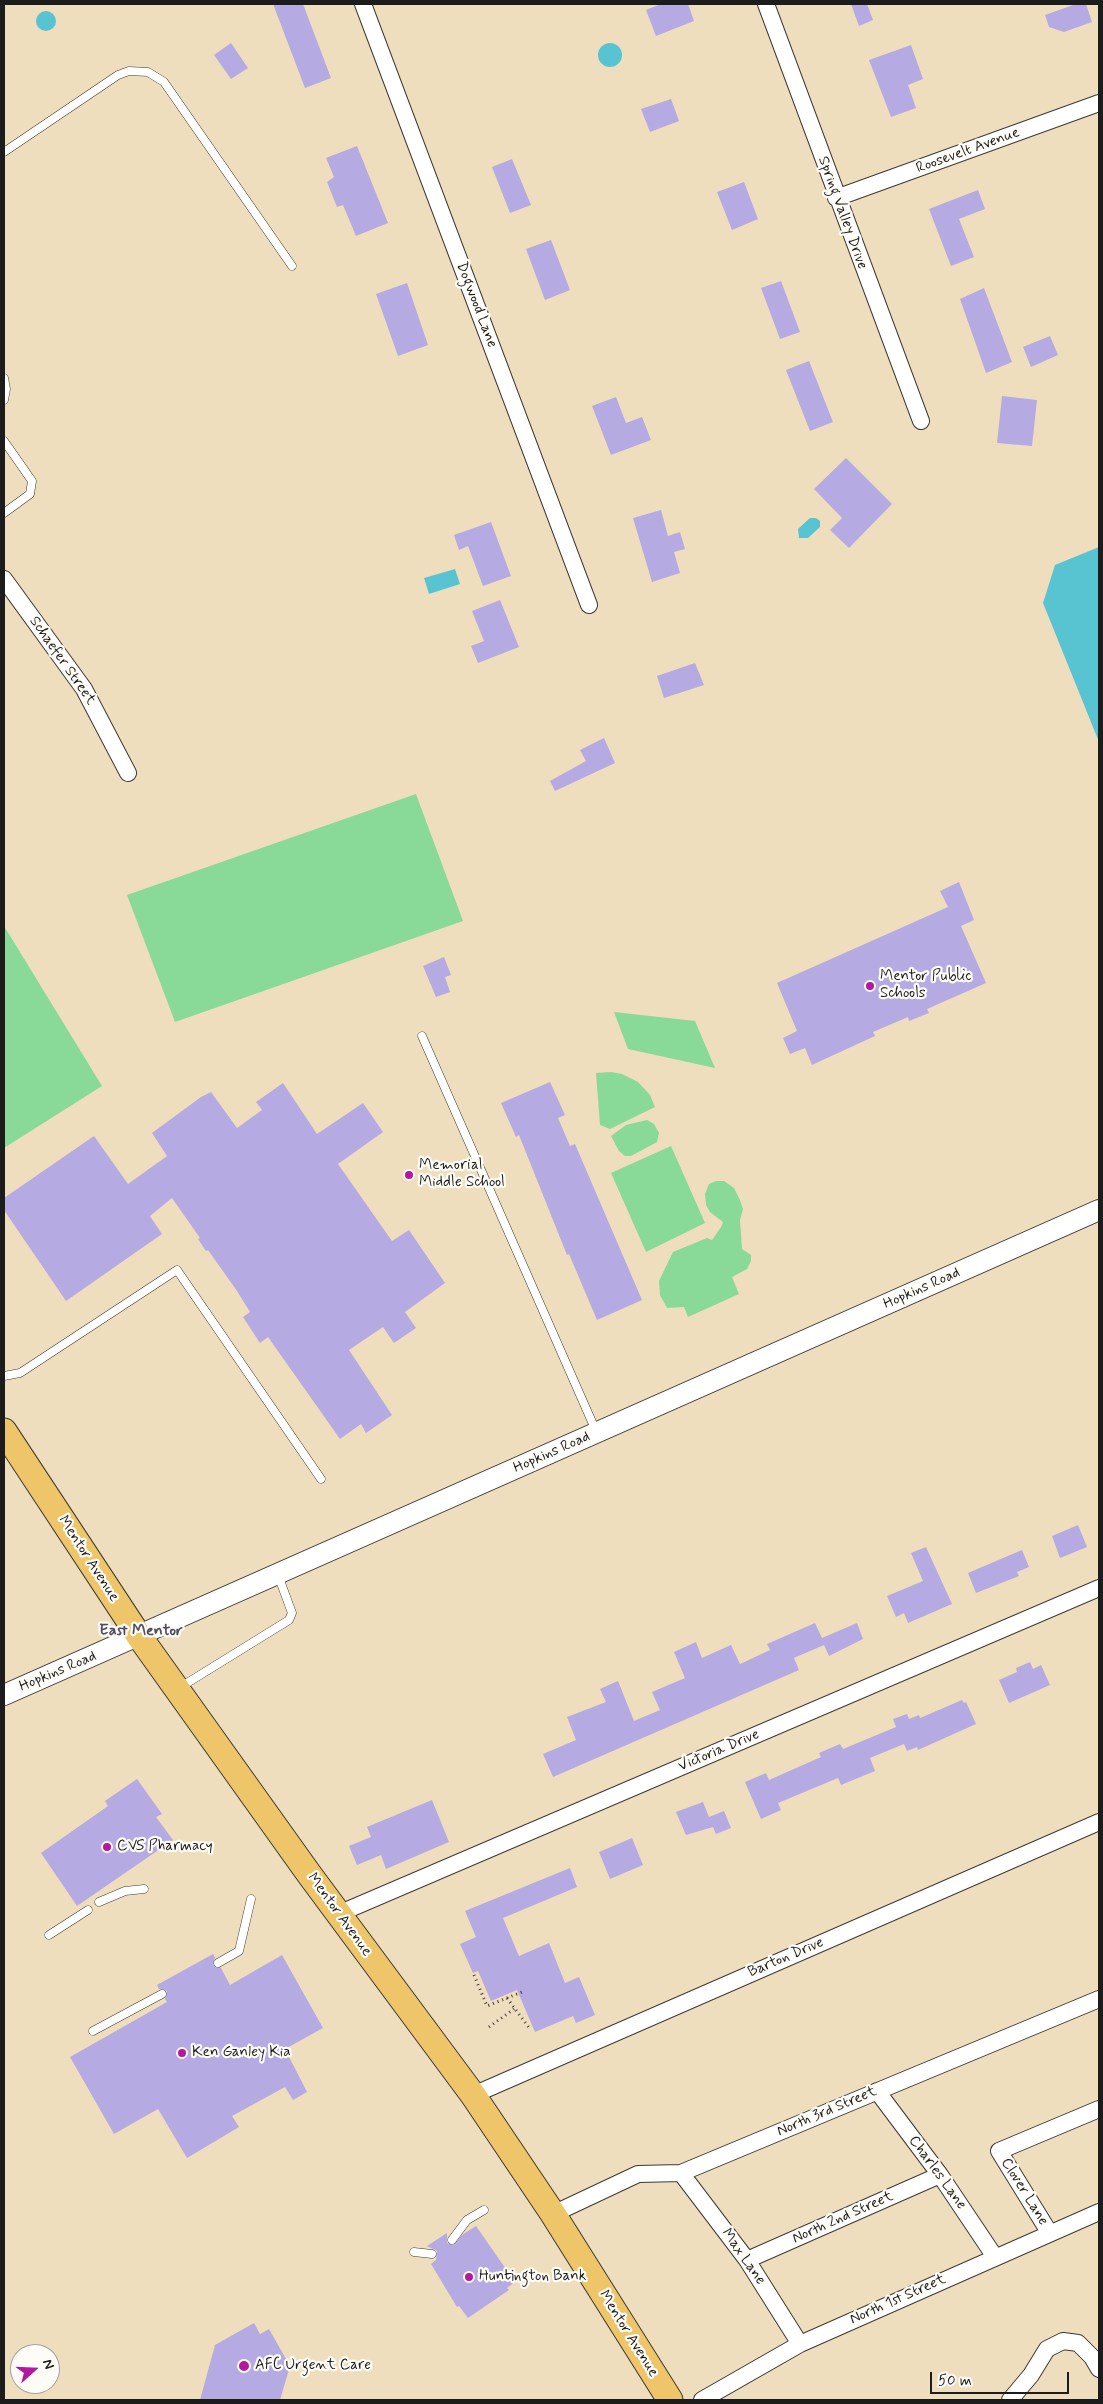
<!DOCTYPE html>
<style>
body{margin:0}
#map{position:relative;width:1103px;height:2404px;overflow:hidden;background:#efdebd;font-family:Mynerve,sans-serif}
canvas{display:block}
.frame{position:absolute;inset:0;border:5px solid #1c1c1c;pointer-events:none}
.north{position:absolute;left:10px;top:2344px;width:50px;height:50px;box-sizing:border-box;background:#fdfcf7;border:1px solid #a3a29f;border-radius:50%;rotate:70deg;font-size:14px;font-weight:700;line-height:20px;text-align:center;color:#1c1c1c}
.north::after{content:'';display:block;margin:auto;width:18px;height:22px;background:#b5179e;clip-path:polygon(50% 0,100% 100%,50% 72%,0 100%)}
.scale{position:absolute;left:930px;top:2372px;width:139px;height:22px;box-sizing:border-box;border:2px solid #1c1c1c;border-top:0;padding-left:6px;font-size:15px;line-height:18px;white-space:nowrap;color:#1c1c1c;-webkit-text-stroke:4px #fdfcf7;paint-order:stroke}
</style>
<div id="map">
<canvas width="1103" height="2404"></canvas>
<div class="frame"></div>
<div class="north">N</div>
<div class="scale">50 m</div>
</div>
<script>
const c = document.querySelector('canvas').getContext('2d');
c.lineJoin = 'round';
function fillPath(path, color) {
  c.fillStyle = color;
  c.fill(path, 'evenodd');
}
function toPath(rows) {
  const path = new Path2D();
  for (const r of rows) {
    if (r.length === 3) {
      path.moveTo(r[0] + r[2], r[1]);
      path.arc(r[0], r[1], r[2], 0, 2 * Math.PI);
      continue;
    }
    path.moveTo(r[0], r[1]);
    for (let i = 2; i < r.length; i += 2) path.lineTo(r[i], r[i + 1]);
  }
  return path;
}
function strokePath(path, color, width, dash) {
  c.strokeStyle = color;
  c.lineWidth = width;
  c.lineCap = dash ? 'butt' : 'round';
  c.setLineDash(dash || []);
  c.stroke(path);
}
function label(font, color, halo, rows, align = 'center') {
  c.font = font + ' Mynerve,sans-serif';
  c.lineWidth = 4.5;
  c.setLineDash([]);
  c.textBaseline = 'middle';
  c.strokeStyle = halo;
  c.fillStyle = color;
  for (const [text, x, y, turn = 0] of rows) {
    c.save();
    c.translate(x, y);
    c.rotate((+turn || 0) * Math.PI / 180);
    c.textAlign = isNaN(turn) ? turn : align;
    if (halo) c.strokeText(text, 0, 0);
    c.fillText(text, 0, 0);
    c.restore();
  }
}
const green = toPath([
 [416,794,463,921,175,1022,127,895],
 [4,926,102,1086,4,1148],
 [614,1012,695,1021,715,1068,628,1049],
 [611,1072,622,1074,638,1082,650,1095,655,1107,610,1129,600,1125,596,1073],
 [647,1120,654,1124,659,1133,657,1142,631,1156,625,1156,619,1151,611,1136,626,1125],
 [671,1146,705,1223,646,1252,611,1173],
 [716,1181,724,1181,734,1188,740,1200,743,1209,740,1220,742,1249,751,1255,751,1261,747,1269,732,1277,739,1294,688,1317,684,1307,667,1308,660,1295,659,1281,673,1252,707,1238,712,1240,721,1227,723,1222,710,1212,706,1205,705,1194,709,1184]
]);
const water = toPath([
 [46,21,10],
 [610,55,12],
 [810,518,816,518,820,521,820,527,808,538,799,538,798,529],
 [1099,547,1099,742,1043,603,1055,565],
 [455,569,460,584,429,594,424,578]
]);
const building = toPath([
 [273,4,303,4,331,78,305,88],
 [661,4,688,4,694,21,656,36,646,10],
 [851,4,867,4,873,20,859,26],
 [1076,4,1086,4,1092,22,1064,32,1049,27,1045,15],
 [231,43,248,68,231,79,214,55],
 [911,45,923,79,908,85,916,108,891,117,869,60],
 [671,99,679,121,650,132,641,109],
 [357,146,388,223,356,236,343,205,337,207,327,182,334,177,326,158],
 [512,159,531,205,510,213,492,167],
 [744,182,758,219,732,230,717,192],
 [978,190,985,209,959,219,974,257,951,266,929,209],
 [551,240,570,290,545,300,526,249],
 [781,281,800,332,780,339,761,288],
 [407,283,428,345,398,356,376,294],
 [984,288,1012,362,986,373,960,299],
 [1050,336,1058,355,1031,367,1023,347],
 [809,361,833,422,810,431,786,370],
 [1002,396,1037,400,1032,446,997,443],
 [616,397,626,423,642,417,651,440,611,455,592,406],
 [846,458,892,504,849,548,830,530,842,518,814,489],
 [661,510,668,536,680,532,685,549,674,552,680,573,652,582,633,518],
 [491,522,511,576,483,586,468,546,459,550,454,535],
 [500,600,519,647,478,663,471,646,484,641,472,611],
 [695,663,704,685,664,698,657,676],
 [604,738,615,763,555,791,550,781,586,761,580,750],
 [959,882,974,920,961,926,986,983,927,1009,929,1013,909,1021,908,1017,873,1032,875,1036,812,1065,805,1048,790,1054,783,1038,797,1031,777,983,948,907,940,891],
 [444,957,451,975,445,977,450,992,436,997,423,966],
 [550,1082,565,1115,558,1118,570,1146,575,1144,642,1300,597,1320,569,1254,567,1255,519,1135,516,1137,501,1103],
 [283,1083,317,1134,363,1103,383,1132,338,1164,392,1241,409,1230,445,1283,405,1312,416,1328,394,1343,383,1327,349,1350,392,1415,366,1433,361,1424,340,1439,268,1337,260,1343,243,1317,250,1312,237,1291,208,1250,206,1251,198,1239,200,1238,172,1198,150,1216,162,1234,66,1301,4,1210,4,1198,94,1136,128,1184,167,1156,152,1133,201,1097,211,1092,237,1128,262,1110,256,1102],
 [1078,1525,1087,1547,1060,1558,1052,1536],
 [926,1547,952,1604,908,1623,904,1613,896,1617,887,1596,923,1581,911,1553],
 [1022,1550,1029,1567,1017,1572,1019,1576,976,1593,968,1573],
 [815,1623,822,1638,857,1623,863,1639,829,1656,824,1645,794,1658,799,1670,553,1777,543,1754,576,1740,567,1717,606,1702,600,1689,618,1681,634,1721,660,1710,652,1692,685,1678,674,1652,696,1642,702,1658,731,1645,740,1664,770,1650,767,1644],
 [1030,1662,1033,1669,1041,1665,1050,1685,1009,1703,999,1680,1017,1672,1016,1668],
 [962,1700,964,1703,966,1702,976,1724,918,1750,917,1747,907,1751,904,1744,870,1758,875,1771,841,1785,838,1778,778,1803,781,1810,761,1819,745,1782,766,1773,769,1780,821,1757,819,1753,840,1744,843,1749,896,1727,893,1719,907,1714,909,1719,919,1715,920,1718],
 [137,1779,162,1814,156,1817,173,1840,77,1906,41,1853,108,1806,105,1801],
 [432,1800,449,1842,386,1869,381,1855,357,1865,349,1846,371,1837,367,1827],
 [703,1802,709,1817,724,1811,731,1828,716,1834,713,1827,686,1835,676,1812],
 [632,1838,643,1865,610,1879,599,1852],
 [570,1868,577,1887,503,1918,519,1956,549,1943,565,1983,579,1977,595,2015,576,2023,573,2016,535,2032,517,1990,491,2001,478,1971,473,1973,460,1944,476,1937,465,1911],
 [213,1954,215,1958,213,1965,221,1968,230,1985,282,1955,323,2028,285,2049,307,2092,293,2100,285,2087,232,2116,239,2127,187,2158,158,2109,114,2134,70,2057,167,2002,165,1999,167,1991,159,1989,157,1985],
 [476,2226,515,2282,507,2288,509,2290,468,2318,459,2306,457,2307,431,2264,436,2260,437,2251,427,2246,447,2233,447,2243,454,2245,462,2235],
 [254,2323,260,2334,269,2329,290,2366,280,2400,200,2400,215,2345]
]);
const path = toPath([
 [474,1975,487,2006,522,1992],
 [507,1998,530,2029],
 [489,2027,514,2009]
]);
const service = toPath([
 [4,152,118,75,129,71,148,72,164,82,292,266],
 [4,378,6,389,4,400],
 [4,441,32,481,30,494,4,513],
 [422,1036,596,1431],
 [4,1376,20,1373,177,1270,321,1479],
 [179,1688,289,1620,292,1613,278,1575],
 [99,1902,125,1891,144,1889],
 [49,1935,88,1910],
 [218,1963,239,1951,251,1899],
 [93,2031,162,1994],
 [452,2240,467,2220,484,2210],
 [414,2252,432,2254]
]);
const minor = toPath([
 [363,4,589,605],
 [766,4,921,421],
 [836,198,1099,103],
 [4,579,84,689,128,773],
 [338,1914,1099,1588],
 [877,2091,940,2175,995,2257],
 [473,2095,1099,1822],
 [681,2173,747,2260,800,2344],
 [553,2214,638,2174,681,2173,1099,1999],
 [1049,2232,999,2151,1099,2109],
 [747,2260,940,2175],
 [702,2400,800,2344,1099,2212],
 [1010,2400,1031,2375,1047,2349,1063,2341,1078,2343,1092,2357,1099,2369]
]);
const tertiary = toPath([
 [4,1695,1099,1210]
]);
const primary = toPath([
 [4,1431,139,1636,309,1874,473,2095,553,2214,670,2400]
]);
const markers = [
 [870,986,5,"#b5179e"],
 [409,1175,5,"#b5179e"],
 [107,1847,5,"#b5179e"],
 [182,2053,5,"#b5179e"],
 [469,2277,5,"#b5179e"],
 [244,2366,6,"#b5179e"]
];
const streetNames = [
 ["Roosevelt Avenue",968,151,-20],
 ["Spring Valley Drive",842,213,70],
 ["Dogwood Lane",476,305,69],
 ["Schaefer Street",62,661,55],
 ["Hopkins Road",922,1289,-24],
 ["Hopkins Road",552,1453,-24],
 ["Mentor Avenue",88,1559,57],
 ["Hopkins Road",58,1672,-23],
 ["Victoria Drive",719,1751,-23],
 ["Mentor Avenue",339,1915,54],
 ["Barton Drive",786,1958,-23],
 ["North 3rd Street",827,2112,-23],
 ["Charles Lane",937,2173,54],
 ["Clover Lane",1024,2192,58],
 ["North 2nd Street",843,2218,-24],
 ["Max Lane",743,2257,55],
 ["North 1st Street",898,2300,-24],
 ["Mentor Avenue",628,2334,58]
];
const poiNames = [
 ["Mentor Public",880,977],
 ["Schools",880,994],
 ["Memorial",419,1166],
 ["Middle School",419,1183],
 ["CVS Pharmacy",117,1847],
 ["Ken Ganley Kia",192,2053],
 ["Huntington Bank",479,2277],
 ["AFC Urgent Care",255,2366]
];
const neighbourhoodNames = [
 ["East Mentor",141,1632]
];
fillPath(green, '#89d998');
fillPath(water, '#58c4d2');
fillPath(building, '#b5aae1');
strokePath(service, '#3c3934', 9);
strokePath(minor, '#3c3934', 18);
strokePath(tertiary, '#3c3934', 22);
strokePath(primary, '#3c3934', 27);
strokePath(path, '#3c3934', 3, [1, 4]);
strokePath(service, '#fff', 8);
strokePath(minor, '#fff', 16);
strokePath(tertiary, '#fff', 20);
strokePath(primary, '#eec569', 25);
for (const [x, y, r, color] of markers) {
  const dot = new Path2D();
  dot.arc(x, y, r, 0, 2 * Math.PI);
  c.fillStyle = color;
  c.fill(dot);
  strokePath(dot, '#fdfcf7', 2);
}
label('15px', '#1c1c1c', '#fdfcf7', streetNames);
label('15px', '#1c1c1c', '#fdfcf7', poiNames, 'left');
label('bold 16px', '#524e61', '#fdfcf7', neighbourhoodNames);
</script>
